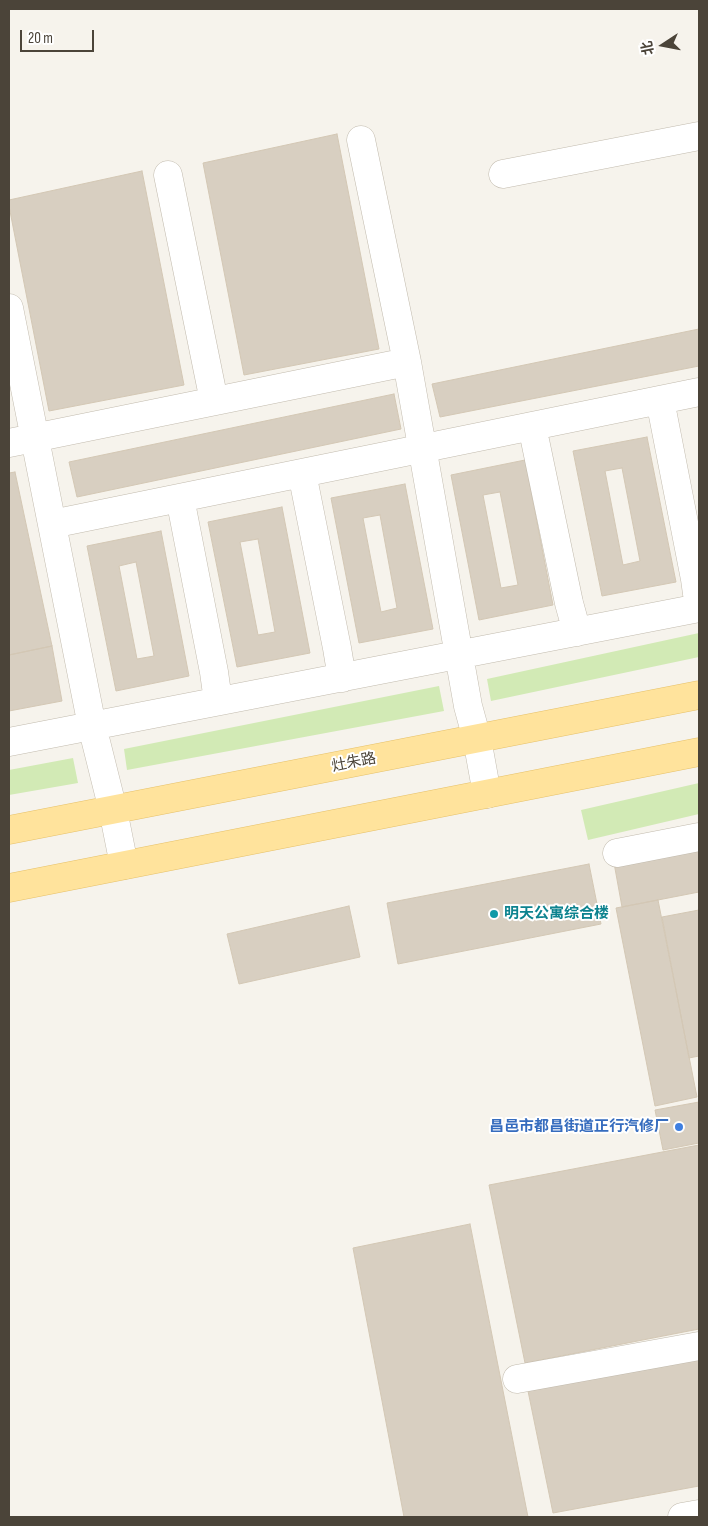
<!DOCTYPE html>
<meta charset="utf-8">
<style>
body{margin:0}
#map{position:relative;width:708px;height:1526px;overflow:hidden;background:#f6f3ec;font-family:"Sofia Sans Condensed","Noto Sans SC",sans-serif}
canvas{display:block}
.frame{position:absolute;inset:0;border:10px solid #4b4439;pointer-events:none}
.north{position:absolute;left:638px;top:20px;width:50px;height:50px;-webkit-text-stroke:4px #fff;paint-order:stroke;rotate:259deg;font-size:14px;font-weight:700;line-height:20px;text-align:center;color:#4b4439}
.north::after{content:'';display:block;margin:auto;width:18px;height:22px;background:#4b4439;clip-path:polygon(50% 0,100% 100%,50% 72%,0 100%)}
.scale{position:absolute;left:20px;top:30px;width:74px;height:22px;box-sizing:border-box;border:2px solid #4b4439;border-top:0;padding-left:6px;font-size:15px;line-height:18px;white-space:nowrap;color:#4b4439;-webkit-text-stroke:4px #fff;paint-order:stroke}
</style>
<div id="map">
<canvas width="708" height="1526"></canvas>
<div class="frame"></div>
<div class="north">北</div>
<div class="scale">20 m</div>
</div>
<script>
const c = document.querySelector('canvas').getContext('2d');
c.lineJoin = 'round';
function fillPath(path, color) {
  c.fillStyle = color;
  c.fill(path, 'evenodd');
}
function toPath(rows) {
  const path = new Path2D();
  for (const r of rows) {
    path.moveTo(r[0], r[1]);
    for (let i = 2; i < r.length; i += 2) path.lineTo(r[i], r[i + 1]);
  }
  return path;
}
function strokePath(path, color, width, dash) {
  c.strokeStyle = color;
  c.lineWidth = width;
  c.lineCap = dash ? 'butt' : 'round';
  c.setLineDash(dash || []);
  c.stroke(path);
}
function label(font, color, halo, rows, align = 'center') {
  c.font = font + ' "Sofia Sans Condensed","Noto Sans SC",sans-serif';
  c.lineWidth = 4;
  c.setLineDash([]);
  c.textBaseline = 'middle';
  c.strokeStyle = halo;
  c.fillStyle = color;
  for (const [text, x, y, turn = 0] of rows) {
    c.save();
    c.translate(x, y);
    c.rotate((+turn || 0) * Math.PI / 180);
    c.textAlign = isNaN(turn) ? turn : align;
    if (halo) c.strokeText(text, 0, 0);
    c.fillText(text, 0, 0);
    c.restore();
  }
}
const green = toPath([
 [699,633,699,657,491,701,487,679],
 [439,686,444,711,127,770,124,749],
 [73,758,78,783,9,795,9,770],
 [699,783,699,814,588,840,581,810]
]);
const building = toPath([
 [337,134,379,349,244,375,203,163,337,134],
 [142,171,184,385,49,411,9,206,9,200,142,171],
 [699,329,699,366,440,417,432,384,699,329],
 [394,394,401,429,77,497,69,462,394,394],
 [647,437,676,582,602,596,573,451,647,437],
 [622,468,640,561,623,565,605,471,622,468],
 [525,460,553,605,479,620,451,475,525,460],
 [500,492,518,585,501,588,483,495,500,492],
 [15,472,52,646,9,655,9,473,15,472],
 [405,484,433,629,359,643,331,498,405,484],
 [380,515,397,608,381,612,363,518,380,515],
 [282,507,310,653,237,667,208,522,282,507],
 [258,539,275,632,258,635,240,542,258,539],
 [161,531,189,676,116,691,87,546,161,531],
 [136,562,154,656,137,659,119,566,136,562],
 [52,646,62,701,9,711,9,655,52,646],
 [699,846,699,892,622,907,614,863,699,846],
 [589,864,601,924,398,964,387,903,589,864],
 [658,900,697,1097,655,1106,616,908,658,900],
 [349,906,360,957,239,984,227,934,349,906],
 [699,910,699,1056,689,1058,662,917,699,910],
 [699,1102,699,1143,663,1150,655,1110,699,1102],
 [699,1145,699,1329,525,1363,489,1185,699,1145],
 [470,1224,528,1517,404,1517,353,1248,470,1224],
 [699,1358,699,1486,553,1513,528,1391,699,1358]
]);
const minor = toPath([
 [361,140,407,362,468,706,477,739,487,794],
 [503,174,699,136],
 [168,175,214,401],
 [9,308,92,726,113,810,124,865],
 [660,400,695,579,699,608],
 [532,426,569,603,577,632],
 [9,443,407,362],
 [302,473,337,648,342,678],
 [180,498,214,672,218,701],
 [52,524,699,392],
 [9,742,699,608],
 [617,853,699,837],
 [517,1379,699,1346],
 [682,1517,699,1514]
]);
const major = toPath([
 [9,830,699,695],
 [9,888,699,752]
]);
const markers = [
 [494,914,5,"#0f9aa8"],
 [679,1127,5,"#3f7fe0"]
];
const streetNames = [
 ["灶朱路",354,763,-11]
];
const cultureNames = [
 ["明天公寓综合楼",504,914]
];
const shopNames = [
 ["昌邑市都昌街道正行汽修厂",669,1127]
];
fillPath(green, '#d2eab5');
fillPath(building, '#d8cfc1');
strokePath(building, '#d3c7b4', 1);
strokePath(minor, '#c2bbae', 29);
strokePath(major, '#e6c16a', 29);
strokePath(minor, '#fff', 28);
strokePath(major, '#ffe39c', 28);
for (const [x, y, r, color] of markers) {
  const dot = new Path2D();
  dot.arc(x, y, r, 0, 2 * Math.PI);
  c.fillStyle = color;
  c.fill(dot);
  strokePath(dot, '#fff', 2);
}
label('15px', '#4b4439', '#fff', streetNames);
label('bold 15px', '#0d838f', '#fff', cultureNames, 'left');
label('bold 15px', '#366cbe', '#fff', shopNames, 'right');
</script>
